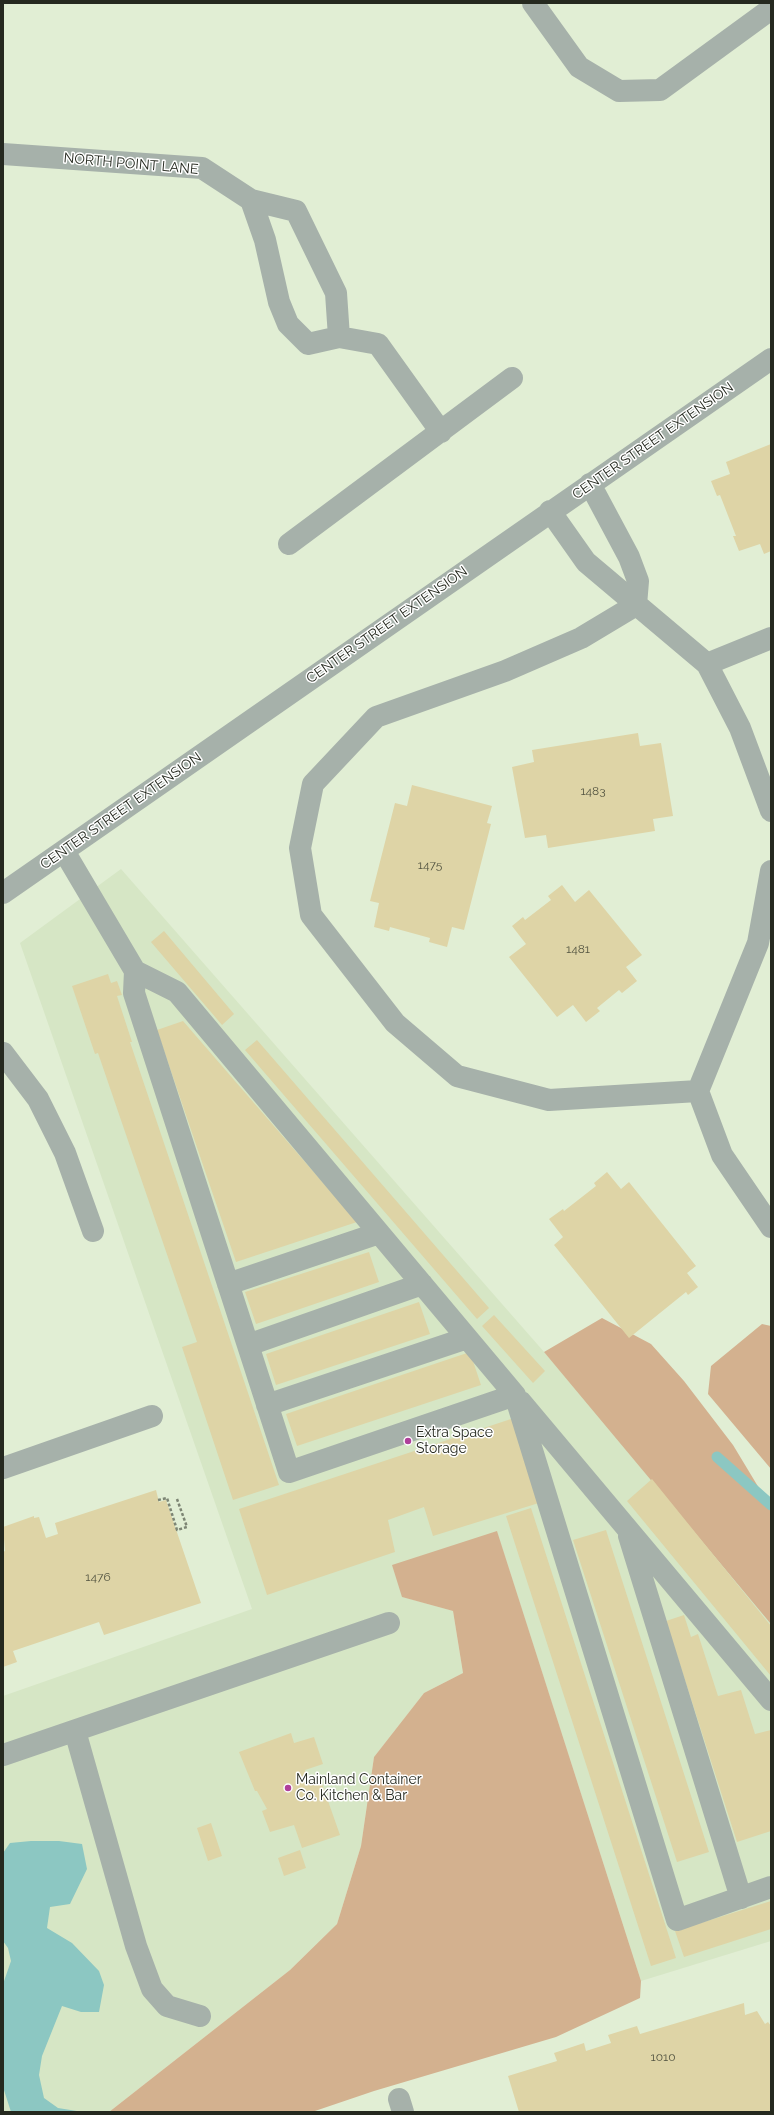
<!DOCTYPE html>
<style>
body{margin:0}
#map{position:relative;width:774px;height:2115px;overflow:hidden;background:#e1eed4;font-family:Raleway,sans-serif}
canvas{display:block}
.frame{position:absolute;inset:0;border:4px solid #25291f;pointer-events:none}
</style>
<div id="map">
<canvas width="774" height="2115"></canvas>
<div class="frame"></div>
</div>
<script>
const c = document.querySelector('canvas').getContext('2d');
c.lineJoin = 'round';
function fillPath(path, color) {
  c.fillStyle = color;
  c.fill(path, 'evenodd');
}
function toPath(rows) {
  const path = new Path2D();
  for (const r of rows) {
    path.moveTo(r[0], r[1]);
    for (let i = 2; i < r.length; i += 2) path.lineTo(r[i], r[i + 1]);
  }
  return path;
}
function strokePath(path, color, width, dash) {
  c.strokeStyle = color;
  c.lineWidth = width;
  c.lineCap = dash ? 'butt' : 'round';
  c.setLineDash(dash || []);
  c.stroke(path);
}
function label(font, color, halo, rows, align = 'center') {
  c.font = font + ' Raleway,sans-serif';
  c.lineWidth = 3;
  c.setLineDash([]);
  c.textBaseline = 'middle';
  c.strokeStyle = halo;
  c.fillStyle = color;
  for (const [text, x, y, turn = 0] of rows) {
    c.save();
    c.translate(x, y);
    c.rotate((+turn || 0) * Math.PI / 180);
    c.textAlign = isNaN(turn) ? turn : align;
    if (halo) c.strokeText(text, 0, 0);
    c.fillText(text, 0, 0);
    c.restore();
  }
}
const built = toPath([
 [121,869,771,1611,771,1941,641,1981,497,1532,403,1597,453,1611,463,1673,424,1693,374,1757,361,1846,337,1924,290,1970,109,2112,3,2112,3,1696,252,1609,20,943]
]);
const green = toPath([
 [602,1318,651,1344,684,1381,733,1445,771,1508,771,1624,544,1352],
 [762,1324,771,1326,771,1469,708,1394,711,1366],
 [497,1531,641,1981,640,1998,556,2037,374,2091,312,2112,109,2112,290,1970,337,1924,361,1846,374,1757,424,1693,463,1673,453,1611,402,1597,392,1565]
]);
const water = toPath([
 [31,1841,59,1841,82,1844,87,1869,70,1904,50,1907,47,1928,72,1943,99,1971,104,1985,99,2012,81,2012,62,2006,42,2056,39,2075,44,2098,58,2108,83,2112,11,2112,3,2087,3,1984,11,1961,8,1948,3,1941,3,1853,10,1843]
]);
const stream = toPath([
 [717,1457,771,1505]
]);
const building = toPath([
 [771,444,771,551,764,554,760,544,739,551,733,536,736,536,720,495,717,496,711,481,730,474,726,462],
 [638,733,640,746,661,743,673,816,653,819,655,831,548,848,546,835,525,838,512,767,534,762,532,750],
 [412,785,492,806,487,823,491,824,464,930,452,927,447,947,429,942,430,938,390,927,389,931,374,927,379,903,370,901,395,803,407,806],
 [562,885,575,902,589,890,642,955,626,967,637,981,622,993,619,990,597,1008,600,1011,586,1022,573,1005,557,1017,509,957,526,944,512,926,523,917,525,920,551,900,548,896],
 [164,931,234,1014,222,1025,151,942],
 [108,974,111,983,117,981,122,995,117,996,132,1042,130,1042,279,1485,233,1500,182,1347,197,1342,98,1053,95,1054,72,986],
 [183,1021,357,1222,236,1262,157,1030],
 [257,1040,489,1308,477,1319,245,1050],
 [607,1172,621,1189,629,1182,696,1266,687,1273,698,1287,688,1295,686,1292,629,1338,554,1245,563,1237,549,1219,563,1209,564,1211,596,1186,594,1183],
 [369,1252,379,1282,256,1324,245,1292],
 [419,1302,430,1334,276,1385,266,1354],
 [494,1315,545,1371,533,1383,482,1326],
 [470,1352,481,1385,297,1446,286,1414],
 [514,1418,542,1502,433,1536,424,1507,388,1520,395,1552,267,1595,239,1509],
 [652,1479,771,1626,771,1676,627,1501],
 [156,1490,159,1502,166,1500,201,1603,104,1635,99,1622,13,1651,17,1662,3,1667,3,1552,5,1551,3,1527,34,1516,34,1518,39,1517,46,1538,58,1534,55,1523],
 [531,1508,676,1958,651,1966,506,1516],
 [606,1530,709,1852,677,1862,573,1540],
 [684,1615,691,1637,698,1634,718,1696,741,1690,755,1734,771,1730,771,1831,737,1842,666,1621],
 [291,1733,294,1743,314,1737,323,1764,305,1770,310,1784,321,1781,340,1835,302,1848,294,1825,270,1832,262,1811,267,1809,257,1791,255,1791,239,1752],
 [211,1823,222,1856,208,1861,197,1828],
 [300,1850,306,1868,284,1876,278,1858],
 [771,1901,771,1929,684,1957,675,1931],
 [744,2003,745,2015,757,2011,765,2024,768,2022,771,2026,771,2112,519,2112,508,2076,557,2061,554,2053,584,2043,586,2051,611,2043,608,2035,637,2026,640,2034]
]);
const path = toPath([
 [158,1500,167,1498,177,1530,187,1527,177,1499]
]);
const minor = toPath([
 [533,3,579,67,619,91,660,90,771,9],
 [3,154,202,168,251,200,296,211,336,293,339,337],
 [251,200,265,240,279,302,288,324,308,344,339,337,378,344,441,432],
 [590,484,629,557,638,581,636,605],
 [550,511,586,562,707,664,740,728,771,811],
 [289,544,512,378],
 [636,605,581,638,505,671,376,717,313,784,300,848,311,915,395,1023,457,1076,549,1100,698,1091,722,1155,771,1227],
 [707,664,771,638],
 [64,851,135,971,134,993,289,1472,515,1395,177,992,135,971],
 [3,893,771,359],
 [3,1053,38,1099,65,1153,93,1231],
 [698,1091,758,943,771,871],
 [228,1284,379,1233],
 [248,1345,422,1284],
 [515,1395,677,1920,771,1887],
 [521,1402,771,1700],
 [267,1405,467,1338],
 [3,1468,152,1416],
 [629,1536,741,1898],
 [75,1731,136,1946,152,1989,167,2006,200,2016],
 [3,1755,389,1623],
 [399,2099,403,2112]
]);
const markers = [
 [408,1441,4,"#af3f9b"],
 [288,1788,4,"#af3f9b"]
];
const numberNames = [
 ["1483",593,791],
 ["1475",430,865],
 ["1481",578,949],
 ["1476",98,1577],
 ["1010",663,2057]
];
const streetNames = [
 ["NORTH POINT LANE",131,164,5],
 ["CENTER STREET EXTENSION",653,441,-35],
 ["CENTER STREET EXTENSION",387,625,-35],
 ["CENTER STREET EXTENSION",121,811,-35]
];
const poiNames = [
 ["Extra Space",416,1433],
 ["Storage",416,1449],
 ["Mainland Container",296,1780],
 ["Co. Kitchen & Bar",296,1796]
];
fillPath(built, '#d6e6c5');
fillPath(green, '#d3b18f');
fillPath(water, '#8cc7c2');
strokePath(stream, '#8cc7c2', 11);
fillPath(building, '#ded4a6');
strokePath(path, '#7d8574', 2.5, [3, 2]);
strokePath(minor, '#a6b1aa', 22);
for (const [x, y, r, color] of markers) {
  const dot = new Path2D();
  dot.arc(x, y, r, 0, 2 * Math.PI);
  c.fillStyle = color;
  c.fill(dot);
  strokePath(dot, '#fff', 1.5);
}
label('12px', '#535441', null, numberNames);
label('14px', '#25291f', '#fff', streetNames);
label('14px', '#25291f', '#fff', poiNames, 'left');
</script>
